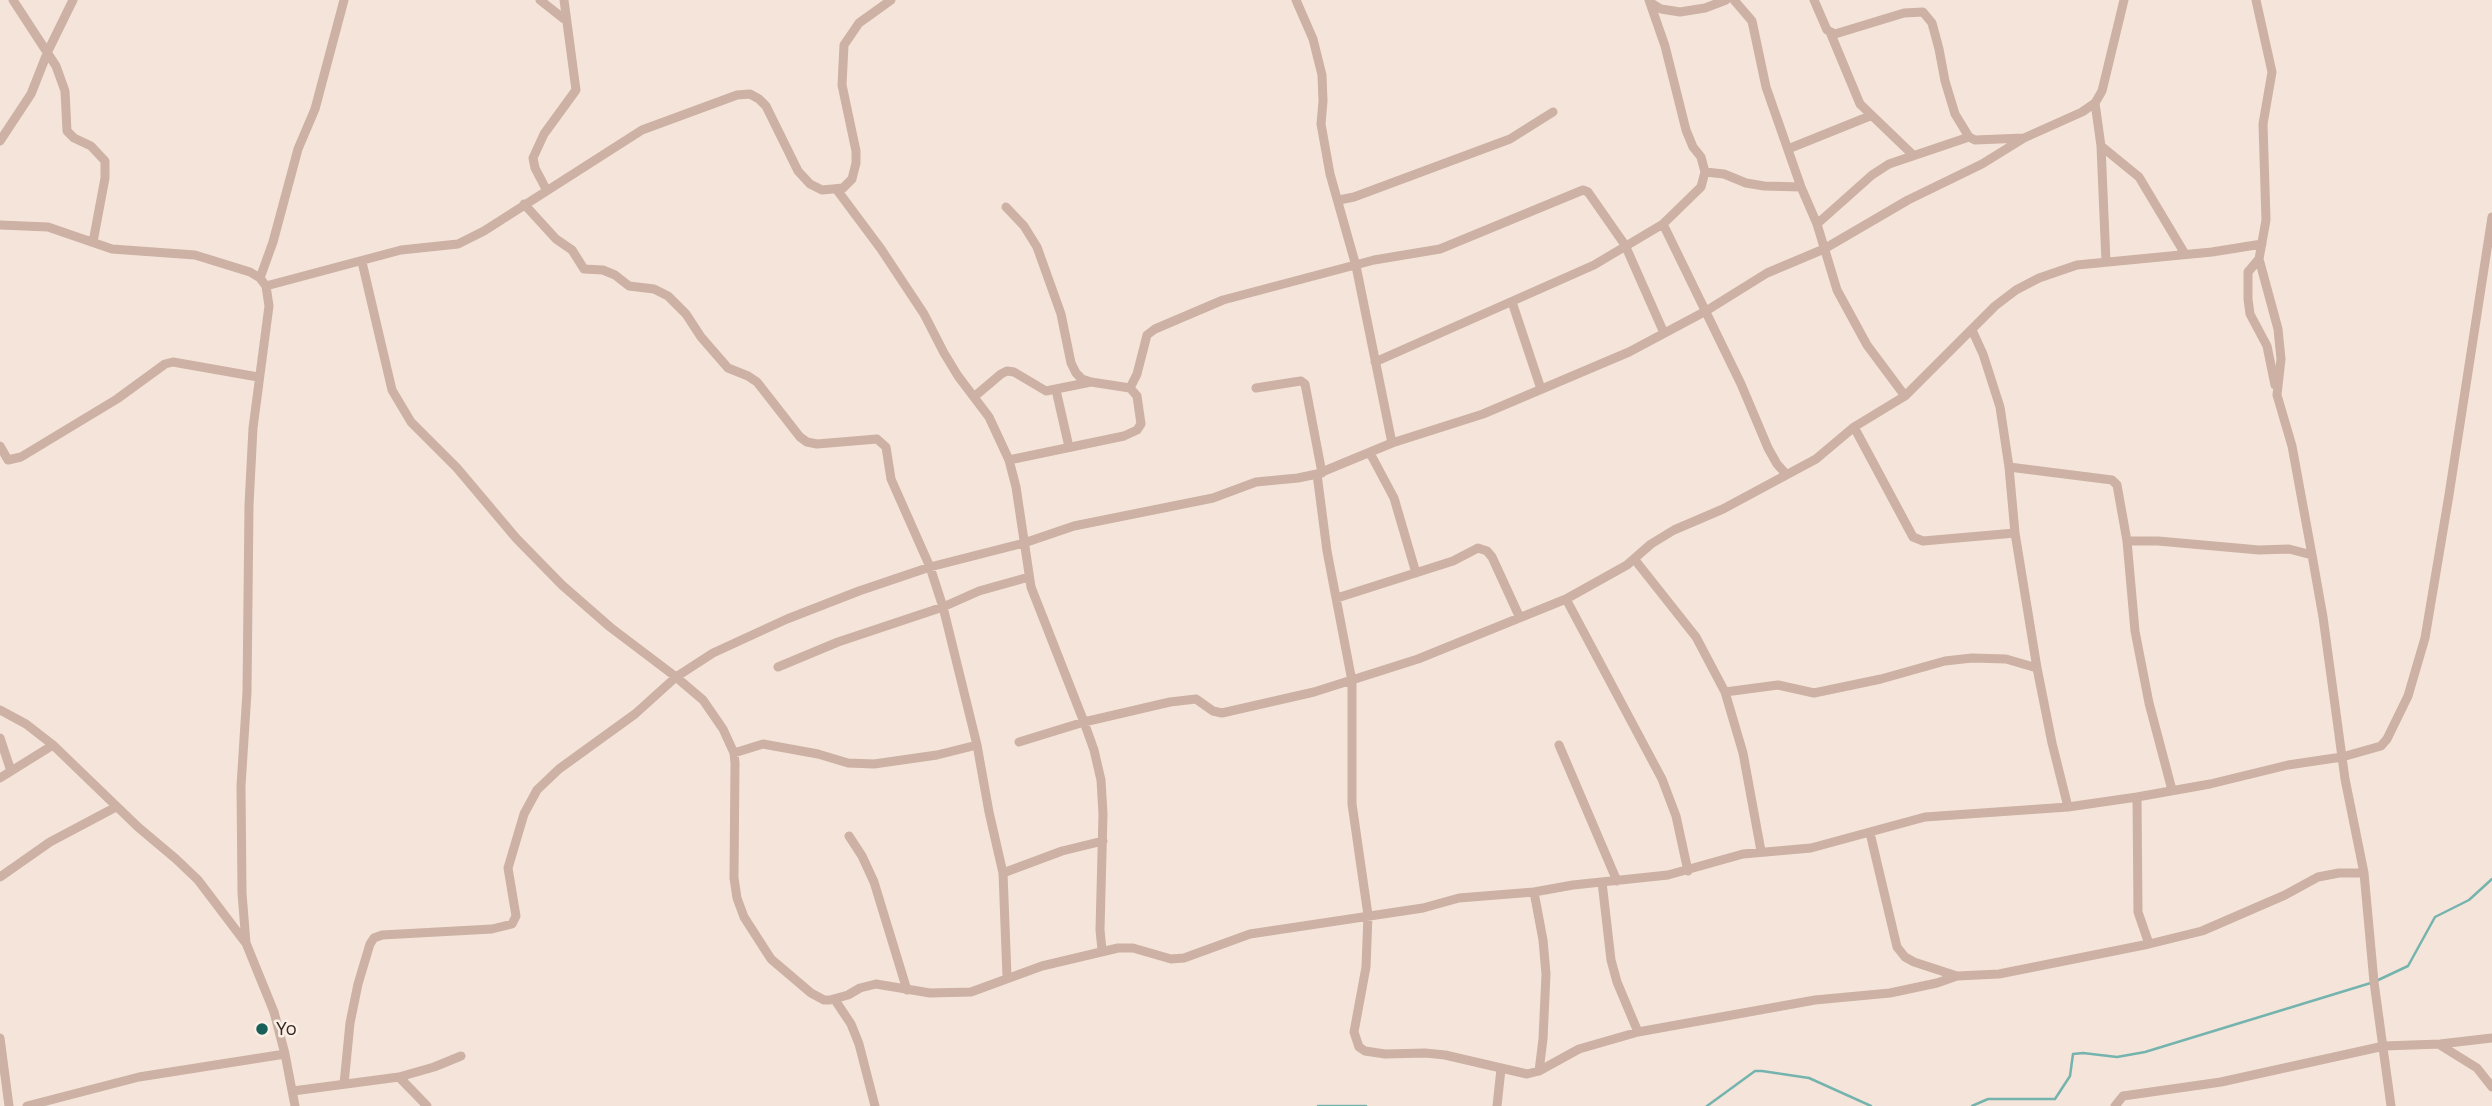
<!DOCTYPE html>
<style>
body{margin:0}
canvas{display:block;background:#f4e4d9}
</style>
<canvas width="2492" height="1106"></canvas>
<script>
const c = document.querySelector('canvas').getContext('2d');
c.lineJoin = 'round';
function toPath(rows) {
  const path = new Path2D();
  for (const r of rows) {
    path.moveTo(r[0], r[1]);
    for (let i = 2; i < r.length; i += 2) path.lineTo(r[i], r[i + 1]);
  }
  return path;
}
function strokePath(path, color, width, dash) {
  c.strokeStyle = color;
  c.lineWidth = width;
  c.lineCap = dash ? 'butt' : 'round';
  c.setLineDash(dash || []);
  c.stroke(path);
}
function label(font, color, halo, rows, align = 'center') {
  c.font = font + ' "Work Sans",sans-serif';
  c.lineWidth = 5;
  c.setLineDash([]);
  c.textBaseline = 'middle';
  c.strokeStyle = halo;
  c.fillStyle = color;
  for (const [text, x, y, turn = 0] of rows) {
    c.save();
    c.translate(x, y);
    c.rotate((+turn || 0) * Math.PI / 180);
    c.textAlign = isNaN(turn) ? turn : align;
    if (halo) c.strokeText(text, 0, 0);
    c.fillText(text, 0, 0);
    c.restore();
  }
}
const stream = toPath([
 [1318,1106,1366,1106],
 [1707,1106,1755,1071,1762,1071,1809,1078,1871,1106],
 [1972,1106,1988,1099,2055,1099,2070,1076,2073,1054,2083,1053,2117,1057,2145,1052,2374,982,2408,966,2435,917,2469,900,2492,879]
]);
const minor = toPath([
 [13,0,56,66,65,91,67,131,74,138,91,146,105,161,105,178,93,242],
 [540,0,564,19],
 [1296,0,1313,39,1322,75,1323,101,1321,124,1330,174,1356,266,1392,443],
 [1734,0,1752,21,1766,87,1801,187,1817,224,1837,290,1867,345,1905,396],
 [1814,0,1827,30,1835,34,1904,13,1923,12,1932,23,1939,49,1945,81,1955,114,1969,137,1975,140,2024,138],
 [2256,0,2272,72,2263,124,2266,220,2259,259,2278,329,2281,359,2277,395,2292,446,2312,555,2323,617,2345,779,2364,873,2374,982,2391,1106],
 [1651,3,1661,9,1680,12,1705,8,1726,0],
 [1830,32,1860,104,1913,155],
 [2095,103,2101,146,2106,262],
 [0,141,31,94,48,51,73,0],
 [2101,146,2139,177,2185,254],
 [1788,149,1870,116],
 [1705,172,1724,174,1746,183,1764,186,1801,187],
 [546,189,535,168,533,158,544,134,576,90,564,0],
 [837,190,881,249,924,314,944,353,958,376,989,417,1009,460,1016,487,1031,587,1084,722,1094,750,1101,780,1103,814,1100,930,1102,950],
 [1339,200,1354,197,1510,139,1553,112],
 [524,204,556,239,572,250,584,269,603,270,615,275,629,286,654,289,668,296,686,314,701,337,728,368,748,376,757,382,800,437,807,442,817,444,877,439,886,447,891,479,930,567,943,607,977,745,989,812,1003,873,1007,977],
 [1006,207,1024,226,1037,247,1061,314,1071,363,1076,373,1082,379,1091,382,1130,388,1137,396,1141,424,1137,430,1124,436,1009,460],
 [1663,224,1741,384,1768,448,1777,464,1786,474],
 [1817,224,1872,175,1889,164,1969,137],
 [0,225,48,227,112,249,195,255,250,272,260,278,266,286,269,306,253,428,249,505,247,692,241,786,242,893,246,943,274,1012,285,1054,295,1106],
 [2259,259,2248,272,2248,299,2250,314,2267,346,2275,385],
 [362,262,392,390,411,422,457,468,516,538,562,585,610,627,676,677,703,700,723,729,734,753,735,763,734,878,737,898,744,917,771,959,811,993,824,1000,830,1000,848,995,860,988,876,984,930,993,971,992,1042,966,1118,948,1133,948,1171,959,1184,958,1250,934,1423,908,1459,898,1534,892,1573,885,1668,875,1743,854,1811,848,1925,817,2068,807,2137,797,2210,784,2288,765,2342,757,2381,746,2387,739,2408,696,2425,638,2449,495,2492,217],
 [260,278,273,242,298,149,315,109,344,0],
 [266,286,401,250,458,244,484,231,642,130,737,95,750,94,759,99,766,106,798,171,810,184,822,190,843,188,852,179,856,163,856,151,842,85,844,45,859,23,891,0],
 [1512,302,1541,389],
 [1972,330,1983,354,2000,407,2009,467,2015,533,2037,668,2052,743,2068,807],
 [1375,362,1594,265,1663,224,1701,187,1705,172,1701,157,1693,147,1686,130,1665,46,1649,0],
 [1130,388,1137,374,1147,335,1155,329,1223,300,1374,260,1440,249,1583,190,1588,192,1625,245,1664,333],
 [1256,388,1294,382,1301,381,1305,384,1322,473],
 [1056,390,1069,447],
 [975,396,1001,374,1007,371,1014,372,1046,391,1091,382],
 [1854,427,1913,537,1923,541,2015,533],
 [0,446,8,460,21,457,117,399,165,364,173,362,258,377],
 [1370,453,1394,498,1416,573],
 [2009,467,2112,480,2117,485,2127,541,2135,631,2149,703,2172,790],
 [1317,474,1327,551,1352,681,1352,804,1368,915,1366,967,1354,1032,1359,1047,1365,1051,1385,1054,1425,1053,1445,1055,1527,1074,1539,1071,1579,1049,1638,1032,1815,1000,1890,993,1937,983,1957,976,1999,974,2149,944,2202,931,2285,895,2318,877,2339,873,2364,873],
 [2127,541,2158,541,2259,550,2289,549,2312,555],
 [1635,560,1696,637,1725,692,1743,753,1761,851],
 [1337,598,1453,561,1478,548,1487,551,1492,557,1520,618],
 [1566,599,1662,779,1676,816,1688,871],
 [778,667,838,642,943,607,979,591,1029,577],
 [1725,692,1778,685,1814,693,1881,679,1945,661,1972,658,2006,659,2037,668],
 [0,710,26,724,53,745,138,827,176,859,198,880,245,942],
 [0,738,11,771],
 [1019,742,1084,722,1170,702,1196,699,1213,711,1222,713,1314,692,1418,659,1566,599,1627,565,1651,544,1674,530,1723,509,1816,459,1854,427,1905,396,1995,306,2016,290,2039,278,2077,265,2212,252,2262,244],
 [1559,745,1617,881],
 [734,753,763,744,818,754,848,763,874,764,937,755,977,745],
 [0,778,53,745],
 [2137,797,2138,912,2149,944],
 [1870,833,1897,947,1905,957,1914,962,1957,976],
 [849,836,862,856,874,882,907,990],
 [1003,873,1062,851,1103,841],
 [0,877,50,842,116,807],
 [1602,882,1611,960,1617,982,1638,1032],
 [1534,892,1543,940,1546,974,1543,1039,1539,1071],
 [835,1000,851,1024,859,1044,875,1106],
 [0,1038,9,1106],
 [2440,1045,2477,1068,2492,1087],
 [399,1077,427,1106],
 [344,1084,350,1023,358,984,370,944,374,938,382,935,492,929,512,924,516,916,508,868,524,814,537,790,559,769,635,714,676,677,713,653,787,619,859,591,930,567,1024,543,1074,526,1213,498,1256,482,1298,478,1317,474,1392,443,1483,414,1629,352,1706,311,1767,273,1824,249,1908,200,1982,164,2024,138,2082,112,2095,103,2102,91,2124,0],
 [293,1091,399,1077,434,1067,461,1056],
 [27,1106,139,1077,285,1054],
 [1497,1106,1501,1069],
 [2115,1106,2123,1096,2221,1082,2384,1046,2440,1044,2492,1038]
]);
const markers = [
 [262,1029,7,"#185e59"]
];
const poiNames = [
 ["Yo",276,1029]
];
strokePath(stream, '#75b4ae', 2.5);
strokePath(minor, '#cdb1a4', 9);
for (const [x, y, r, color] of markers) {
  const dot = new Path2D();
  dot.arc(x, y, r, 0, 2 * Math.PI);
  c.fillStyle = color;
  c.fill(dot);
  strokePath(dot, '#fbefe6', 2.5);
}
label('19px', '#382a26', '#fbefe6', poiNames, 'left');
</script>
